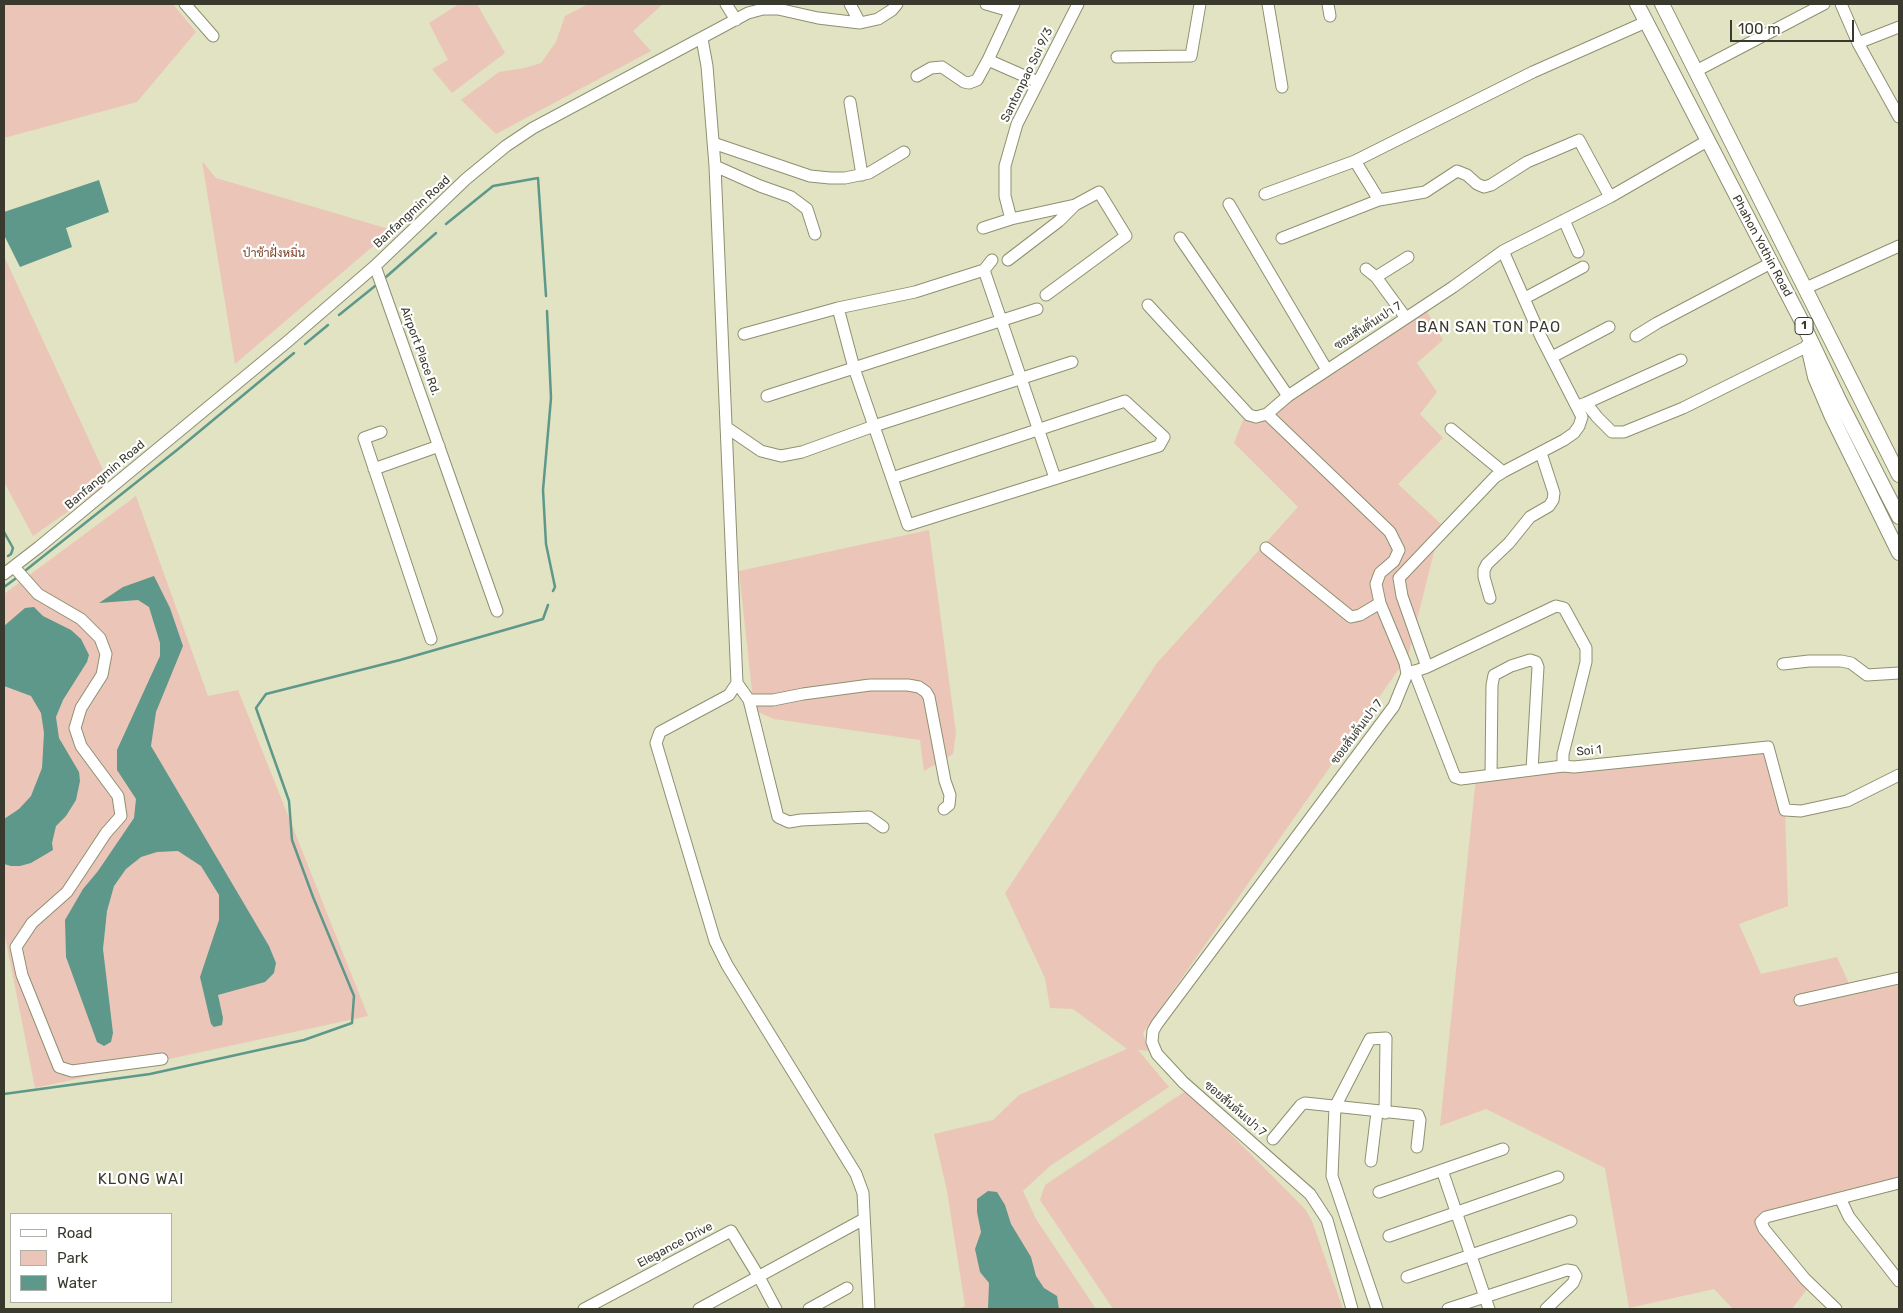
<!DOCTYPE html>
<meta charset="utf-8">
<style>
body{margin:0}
#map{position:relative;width:1903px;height:1313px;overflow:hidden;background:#e1e3c2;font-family:Rubik,sans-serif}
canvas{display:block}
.frame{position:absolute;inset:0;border:5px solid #393a2d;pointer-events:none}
.legend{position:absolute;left:10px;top:1213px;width:162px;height:90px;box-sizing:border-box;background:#fff;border:1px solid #b0b0ab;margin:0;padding:6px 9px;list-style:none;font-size:15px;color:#393a2d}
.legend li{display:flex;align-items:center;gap:10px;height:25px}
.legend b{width:25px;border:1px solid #b0b0ab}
.scale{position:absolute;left:1730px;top:20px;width:124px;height:22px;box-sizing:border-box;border:2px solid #393a2d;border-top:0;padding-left:6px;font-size:15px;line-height:18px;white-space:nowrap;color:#393a2d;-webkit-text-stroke:4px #fff;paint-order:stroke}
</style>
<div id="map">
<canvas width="1903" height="1313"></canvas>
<div class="frame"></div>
<ul class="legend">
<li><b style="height:6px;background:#fff"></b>Road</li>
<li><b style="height:14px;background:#ebc6b8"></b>Park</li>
<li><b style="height:14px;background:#5d988b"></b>Water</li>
</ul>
<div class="scale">100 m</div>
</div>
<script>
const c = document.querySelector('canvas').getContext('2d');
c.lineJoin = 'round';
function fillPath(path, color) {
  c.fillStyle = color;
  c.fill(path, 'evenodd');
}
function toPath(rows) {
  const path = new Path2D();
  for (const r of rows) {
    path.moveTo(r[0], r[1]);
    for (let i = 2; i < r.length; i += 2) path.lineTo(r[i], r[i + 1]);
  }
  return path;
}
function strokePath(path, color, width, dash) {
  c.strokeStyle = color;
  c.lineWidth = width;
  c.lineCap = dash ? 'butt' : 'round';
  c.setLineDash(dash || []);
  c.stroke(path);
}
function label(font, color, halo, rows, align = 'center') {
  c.font = font + ' Rubik,Sarabun,sans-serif';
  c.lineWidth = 4.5;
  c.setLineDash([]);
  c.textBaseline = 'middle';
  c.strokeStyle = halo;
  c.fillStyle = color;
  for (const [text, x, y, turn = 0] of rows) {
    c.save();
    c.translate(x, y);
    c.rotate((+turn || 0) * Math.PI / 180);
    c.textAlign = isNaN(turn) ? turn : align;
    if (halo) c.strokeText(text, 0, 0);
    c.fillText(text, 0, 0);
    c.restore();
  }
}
const green = toPath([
 [4,4,173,4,196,32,137,102,4,138],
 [459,4,477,4,505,53,452,93,432,69,448,60,429,23],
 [588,4,663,4,633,31,651,51,496,134,461,100,499,72,524,68,541,63,556,42,565,16],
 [202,161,216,178,392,230,235,364],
 [4,256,109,483,33,536,4,482],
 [1424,306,1443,340,1417,363,1437,392,1420,414,1443,438,1398,484,1441,524,1408,656,1143,1033,1149,1051,1138,1050,1169,1087,1050,1166,1023,1191,1036,1219,1096,1309,958,1309,965,1306,947,1191,934,1134,993,1120,1019,1095,1127,1049,1073,1009,1050,1008,1045,978,1005,893,1157,663,1298,507,1234,443,1243,420,1267,414],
 [136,496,208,696,238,690,368,1016,35,1088,4,931,4,594],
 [929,530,956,733,953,754,924,771,920,740,774,719,754,710,739,571],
 [1768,747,1785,810,1788,906,1739,924,1761,974,1837,957,1851,988,1899,978,1899,1184,1840,1198,1755,1224,1807,1289,1792,1309,1733,1309,1714,1289,1629,1308,1605,1168,1486,1109,1440,1126,1476,777],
 [1187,1090,1305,1209,1312,1221,1343,1309,1113,1309,1040,1200,1045,1185]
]);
const water = toPath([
 [99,180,109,212,66,228,72,247,20,267,4,235,4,212],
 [154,576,170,608,183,646,156,712,151,746,269,946,276,963,274,973,265,982,218,995,223,1018,222,1025,214,1027,211,1024,200,977,219,920,219,895,201,866,178,851,157,852,141,857,126,869,114,886,107,911,103,949,113,1033,111,1042,104,1046,97,1042,66,957,65,920,83,889,98,871,134,818,136,799,117,770,117,750,160,656,160,643,149,607,138,600,99,603,123,587],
 [34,607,43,616,71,630,81,639,89,655,87,662,63,700,56,717,59,738,79,772,80,781,76,800,66,816,56,826,52,843,53,850,31,863,20,866,11,866,4,864,4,819,19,809,31,796,42,768,44,733,41,713,31,696,4,686,4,626,25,608],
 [988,1191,997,1192,1005,1205,1011,1224,1031,1257,1036,1276,1044,1288,1057,1296,1059,1309,988,1309,989,1283,980,1272,975,1249,981,1232,977,1212,977,1199]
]);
const stream = toPath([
 [446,224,493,186,538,178,546,296],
 [386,277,436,233],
 [547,311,551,398,543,490,546,544,555,587,553,591],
 [339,315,375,286],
 [305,344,328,325],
 [4,532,13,548,11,554,8,556],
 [26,570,177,450,294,353],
 [4,587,15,579],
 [4,1094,150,1074,304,1040,352,1023,354,996,313,897,292,840,289,801,256,708,266,694,400,660,543,619,548,605]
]);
const minor = toPath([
 [185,4,213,36],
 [726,4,736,20],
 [850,4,860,23],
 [986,4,1010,11],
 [1268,4,1282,87],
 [1328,4,1330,16],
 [1841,4,1858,43],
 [1899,27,1858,43,1899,117],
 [702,39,707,66,715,166,737,683,729,695,660,732,656,743,715,941,727,965,856,1174,863,1193,869,1309],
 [1117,57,1191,56,1200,4],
 [988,60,1038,82],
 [1696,71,1824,4],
 [917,76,931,68,942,67,964,82,969,83,977,80,988,60,1014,4],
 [850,102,862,175],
 [713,143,810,176,830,178,845,178,869,173,904,152],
 [1355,161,1379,200],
 [715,166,760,186,791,197,807,209,815,234],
 [1265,194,1355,161,1533,72,1646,22],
 [1229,204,1327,370],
 [1011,219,1005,196,1005,166,1017,124,1078,4],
 [1564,220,1578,252],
 [983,228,1011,219,1075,205,1099,192,1126,236,1046,295],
 [1180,238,1288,396],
 [1282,238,1379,200,1425,192,1457,171,1467,175,1477,184,1484,187,1491,185,1527,162,1579,140,1610,197],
 [1008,260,1059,221,1075,205],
 [375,266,497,611],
 [1366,269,1376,277,1406,318],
 [984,270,1055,478],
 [1376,277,1408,257],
 [1806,288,1899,246],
 [1525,298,1583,267],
 [1148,305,1249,415,1256,417,1267,414],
 [838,308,854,368,908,525,1159,446,1164,437,1125,401,892,478],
 [744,334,838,308,915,292,984,270,992,260],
 [1636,336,1657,323,1771,263],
 [1552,357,1609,327],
 [767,396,1037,309],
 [1586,403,1681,360],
 [1578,406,1586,403,1597,417,1612,432,1624,432,1683,408,1808,346],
 [726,427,761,451,781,456,802,452,874,426,1072,362],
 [1451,429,1503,472],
 [381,432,364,438,431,639],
 [374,469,439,446],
 [1266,548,1351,617,1360,615,1380,603],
 [14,567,38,594,81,619,100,638,106,654,102,675,81,708,75,728,81,746,118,796,121,816,106,833,67,892,32,923,16,947,22,975,59,1067,72,1071,162,1059],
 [4,574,39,547,287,342,375,266,466,179,506,146,533,128,748,13,763,9,778,9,818,18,860,23,878,19,892,10,897,4],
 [1490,598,1484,577,1484,570,1487,564,1509,543,1530,517,1549,506,1553,500,1554,493,1541,453],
 [1783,664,1809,661,1841,661,1851,663,1867,675,1899,673],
 [1427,667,1402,596,1399,578,1495,477,1503,472,1564,440,1574,433,1579,426,1582,417,1541,337,1503,251],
 [1414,671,1455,777,1461,779,1563,766],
 [1407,674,1427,667,1556,606,1564,608,1586,648,1586,662,1563,754,1563,766,1574,767,1768,747,1785,810,1801,811,1847,801,1899,775],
 [737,683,749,700,778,817,789,822,801,820,869,817,883,827],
 [749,700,773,700,803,694,870,685,908,685,919,687,926,692,929,697,945,781,950,795,949,805,944,809],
 [1491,775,1492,685,1494,675,1511,666,1530,660,1536,662,1538,667,1532,770],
 [1800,1000,1899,978],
 [1273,1139,1301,1105,1305,1103,1418,1115,1420,1120,1417,1147],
 [1371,1161,1377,1112],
 [1442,1170,1489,1309],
 [1379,1192,1503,1149],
 [1840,1198,1849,1217,1899,1281],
 [1389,1236,1558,1177],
 [1407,1277,1571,1221],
 [584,1309,731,1231,759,1277,776,1309],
 [699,1309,864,1219],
 [809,1309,847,1288],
 [1352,1309,1327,1220,1310,1194,1183,1082,1157,1054,1152,1042,1153,1031,1157,1024,1394,706,1407,674,1405,663,1380,603,1376,584,1380,573,1394,561,1399,550,1390,532,1267,414,1288,396,1453,287,1503,251,1610,197,1707,141],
 [1377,1309,1332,1176,1335,1107,1370,1039,1386,1038,1385,1113],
 [1448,1309,1567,1270,1573,1271,1576,1276,1573,1283,1546,1309],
 [1836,1309,1805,1279,1764,1229,1761,1222,1766,1217,1899,1183]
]);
const major = toPath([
 [1637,4,1801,320,1840,402,1899,517],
 [1662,4,1899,475],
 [1808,346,1815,377,1832,417,1899,553]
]);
const shields = [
 [1804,326,18]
];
const shieldNames = [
 ["1",1804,326]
];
const streetNames = [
 ["Santonpao Soi 9/3",1027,75,-64],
 ["Banfangmin Road",412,212,-43],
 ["Phahon Yothin Road",1762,246,62],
 ["ซอยสันต้นเปา 7",1368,326,-33],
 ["Airport Place Rd.",420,351,70],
 ["Banfangmin Road",105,475,-40],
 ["ซอยสันต้นเปา 7",1357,732,-53],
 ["Soi 1",1589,751,-5],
 ["ซอยสันต้นเปา 7",1235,1109,41],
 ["Elegance Drive",675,1245,-28]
];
const parkNames = [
 ["ป่าช้าฝั่งหมิ่น",274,254]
];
const quarterNames = [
 ["BAN SAN TON PAO",1489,328],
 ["KLONG WAI",141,1180]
];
fillPath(green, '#ebc6b8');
fillPath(water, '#5d988b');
strokePath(stream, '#5d988b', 2.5);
strokePath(minor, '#8e9071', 13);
strokePath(major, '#8e9071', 16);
strokePath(minor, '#fff', 11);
strokePath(major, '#fff', 14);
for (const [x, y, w] of shields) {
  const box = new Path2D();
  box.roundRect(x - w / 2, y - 8.5, w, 17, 4);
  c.fillStyle = '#fff';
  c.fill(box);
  strokePath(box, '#393a2d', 1);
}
label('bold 11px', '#393a2d', null, shieldNames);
label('12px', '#393a2d', '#fff', streetNames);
label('12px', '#7b3d23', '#fff', parkNames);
c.letterSpacing = '1px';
label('15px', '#393a2d', '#fff', quarterNames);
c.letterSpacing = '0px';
</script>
